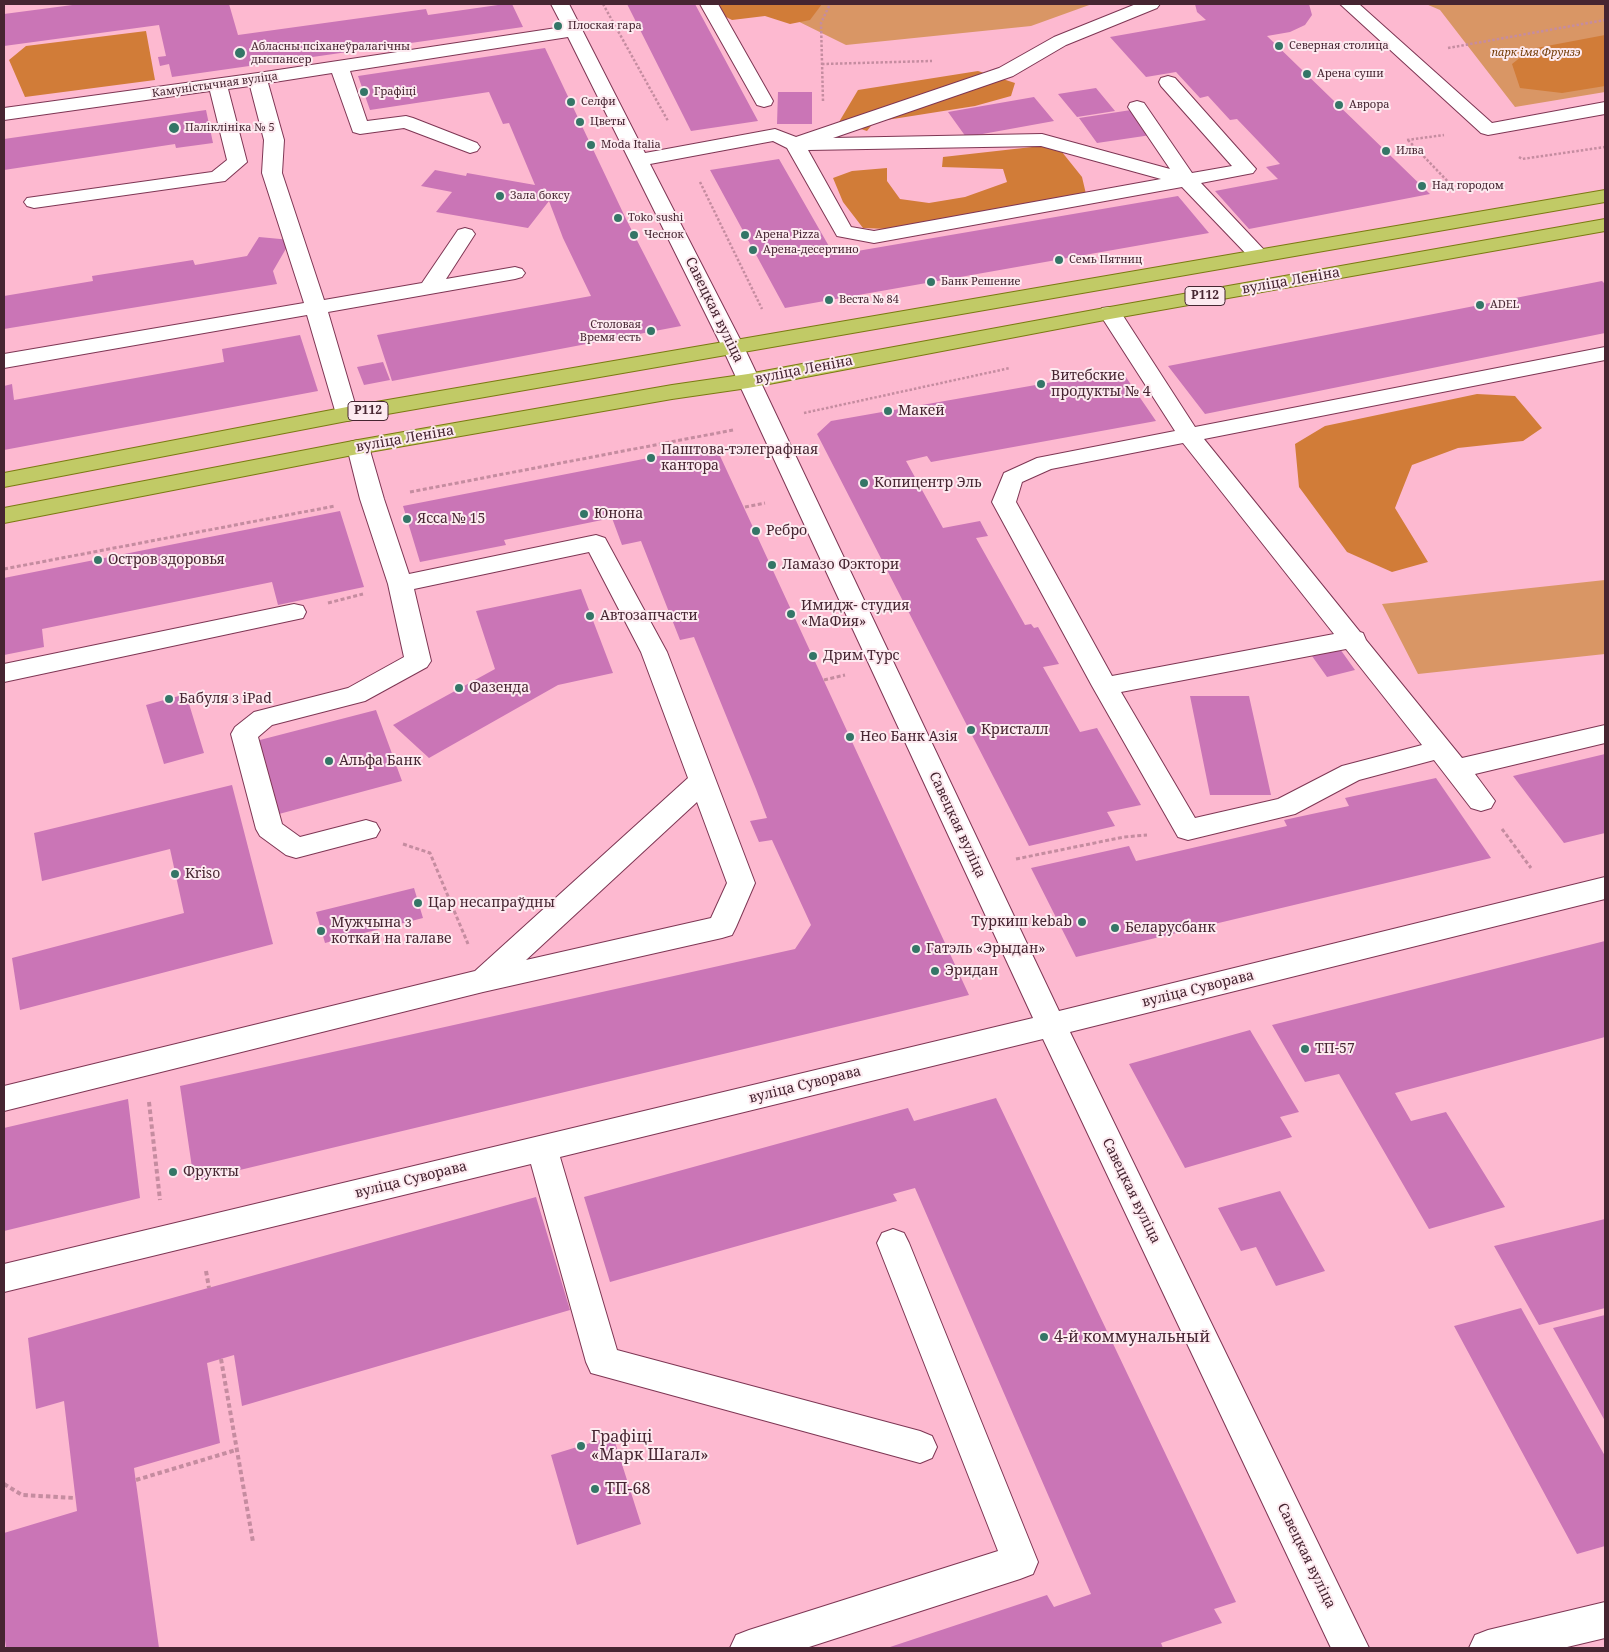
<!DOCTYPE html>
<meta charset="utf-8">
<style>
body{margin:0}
#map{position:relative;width:1609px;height:1652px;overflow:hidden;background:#fdb9d0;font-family:"Noto Serif",serif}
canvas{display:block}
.frame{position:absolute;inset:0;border:5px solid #462531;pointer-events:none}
</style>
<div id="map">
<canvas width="1609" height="1652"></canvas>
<div class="frame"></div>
</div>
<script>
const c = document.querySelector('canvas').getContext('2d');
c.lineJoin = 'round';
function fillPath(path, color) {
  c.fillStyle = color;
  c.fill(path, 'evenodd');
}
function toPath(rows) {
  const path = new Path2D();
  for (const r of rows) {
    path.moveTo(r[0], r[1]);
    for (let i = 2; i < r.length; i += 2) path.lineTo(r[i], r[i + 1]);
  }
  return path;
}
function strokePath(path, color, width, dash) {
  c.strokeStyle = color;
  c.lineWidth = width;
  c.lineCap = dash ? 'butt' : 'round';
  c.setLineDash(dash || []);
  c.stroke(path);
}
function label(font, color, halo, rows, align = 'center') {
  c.font = font + ' "Noto Serif",serif';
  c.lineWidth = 4;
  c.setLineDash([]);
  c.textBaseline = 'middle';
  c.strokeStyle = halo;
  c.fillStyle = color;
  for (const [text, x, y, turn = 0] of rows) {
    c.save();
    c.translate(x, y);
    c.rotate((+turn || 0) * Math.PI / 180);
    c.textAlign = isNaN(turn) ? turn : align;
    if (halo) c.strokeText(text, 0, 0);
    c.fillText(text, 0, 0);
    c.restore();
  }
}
const green = toPath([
 [763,4,1092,4,1031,26,846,45],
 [1426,4,1605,4,1605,92,1515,107,1440,10],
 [1605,580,1605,654,1418,674,1382,604]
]);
const forest = toPath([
 [715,4,822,4,810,20,790,24,765,16,732,20,720,14],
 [146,31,155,80,25,97,9,60,26,46],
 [1605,35,1605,86,1562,93,1520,88,1512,64,1531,49],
 [978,71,1015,83,1011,96,975,106,874,122,867,131,839,122,858,90],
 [1041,146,1062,152,1082,177,1086,194,888,229,863,228,843,202,833,178,852,171,887,168,887,181,900,199,929,203,965,197,1007,182,1003,169,942,167,943,157],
 [1477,394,1515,396,1542,428,1523,441,1458,448,1412,465,1395,508,1428,562,1392,572,1347,552,1299,487,1295,444,1325,426]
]);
const building = toPath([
 [80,4,229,4,238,35,426,9,428,15,505,4,512,4,523,27,172,77,169,64,160,66,158,57,166,56,159,25,4,46,4,14],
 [627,4,695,4,758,121,691,131],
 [1195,4,1309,4,1312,15,1305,25,1290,32,1267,36,1430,194,1249,229,1215,191,1278,179,1266,167,1280,164,1237,119,1230,120,1208,96,1200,98,1176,72,1146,77,1110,37,1206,20,1197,12],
 [545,48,626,219,681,326,392,381,377,335,591,296,563,238,549,201,528,228,436,212,452,192,421,186,435,170,466,176,467,173,535,185,509,123,503,124,489,92,370,110,358,76],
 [1096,88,1115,111,1077,117,1058,94],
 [778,92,812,92,812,124,777,124],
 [1034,97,1054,121,966,137,948,112],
 [206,110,213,143,176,148,175,144,4,170,4,139],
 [1131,110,1151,135,1097,143,1079,118],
 [779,159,834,255,1178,196,1209,233,785,308,710,170],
 [259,237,291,240,273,271,277,284,4,329,4,296,93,281,92,276,193,260,195,265,247,256],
 [1602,281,1605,284,1605,333,1205,414,1168,366],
 [300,335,318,391,4,450,4,386,12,384,14,400,224,362,222,349],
 [383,362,390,380,364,385,357,367],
 [1121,370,1156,421,931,462,927,456,906,461,943,528,980,521,988,536,976,538,1025,625,1031,624,1034,628,1038,627,1059,664,1043,667,1080,732,1097,728,1141,805,1107,812,1115,826,1029,846,817,434,831,421],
 [715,445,969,995,194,1181,180,1086,795,949,811,925,772,840,759,842,750,821,767,818,756,789,694,637,680,640,641,541,622,545,612,518,504,540,506,545,420,562,403,506],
 [340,511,364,587,278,605,272,582,42,629,44,647,4,655,4,578],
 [581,589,613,673,558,685,429,758,393,725,495,669,476,611],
 [1340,649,1355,670,1327,677,1312,656],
 [186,694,204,753,164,764,146,705],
 [1190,696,1249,696,1271,795,1210,795],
 [376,710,402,781,279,814,256,741],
 [1605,754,1605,833,1564,843,1513,776],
 [1436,778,1491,858,1076,957,1031,868,1129,846,1136,861,1287,826,1284,820,1349,806,1345,798],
 [232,785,273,944,20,1010,12,958,184,913,170,849,42,881,34,833],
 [414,888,423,918,325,943,316,912],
 [1605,941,1605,1037,1395,1093,1411,1121,1446,1112,1505,1207,1429,1229,1339,1074,1305,1082,1272,1025],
 [1250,1030,1299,1112,1280,1117,1292,1137,1185,1168,1129,1064],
 [996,1098,1236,1602,1214,1609,1222,1623,1161,1643,1163,1648,887,1648,1047,1595,1054,1607,1091,1594,915,1188,893,1194,897,1201,610,1282,584,1197,908,1108,914,1121],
 [128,1099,140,1198,4,1231,4,1128],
 [1280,1191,1325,1271,1276,1286,1256,1247,1241,1251,1218,1208],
 [536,1197,570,1310,242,1406,234,1355,207,1363,220,1443,134,1468,159,1648,6,1648,4,1632,4,1533,77,1511,64,1401,36,1409,28,1338],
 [1605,1219,1605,1308,1539,1325,1494,1246],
 [1521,1308,1605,1456,1605,1546,1577,1554,1454,1326],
 [1605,1315,1605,1421,1553,1328],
 [613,1436,641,1524,577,1545,551,1455]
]);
const pathFar2 = toPath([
 [603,4,668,121],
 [1448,48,1605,20],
 [822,64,932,61],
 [823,101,821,23,830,4],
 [1407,140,1444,135],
 [1408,140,1456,190],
 [1519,157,1522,159,1605,147],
 [700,182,762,309],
 [804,413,1010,368]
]);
const pathFar1 = toPath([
 [410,492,733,430],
 [745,507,765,503],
 [4,569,335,506],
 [328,603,363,594],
 [824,680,845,675],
 [1502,829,1531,868],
 [403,844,430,853,468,944],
 [1016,859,1124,837,1147,835]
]);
const path = toPath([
 [149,1102,160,1200],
 [206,1271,209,1288],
 [221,1359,253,1542],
 [136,1480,236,1450],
 [4,1484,22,1495,75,1498]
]);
const minor = toPath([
 [551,4,569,4,645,153,775,129,796,137,999,68,1054,37,1136,4,1160,4,1157,8,1066,45,1013,76,833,138,1042,134,1170,169,1128,107,1130,103,1137,101,1144,103,1192,173,1232,166,1161,86,1159,82,1161,78,1168,76,1175,78,1256,169,1253,173,1201,183,1266,252,1269,256,1266,260,1259,262,1252,260,1182,187,874,243,837,236,787,148,773,141,650,164,744,347,1059,1011,1605,877,1605,899,1070,1032,1369,1648,1331,1648,1043,1039,560,1157,617,1350,920,1431,932,1436,937,1447,932,1458,920,1463,591,1373,586,1362,531,1164,4,1292,4,1264,1033,1018,722,347,568,37,350,71,367,121,406,116,413,118,477,143,480,147,477,151,470,153,404,128,360,134,353,132,332,73,268,83,284,140,282,173,324,300,422,283,458,230,465,228,472,230,475,234,446,279,515,267,522,269,525,273,522,277,515,279,328,312,358,414,355,419,347,421,339,419,336,414,307,315,4,368,4,354,304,303,262,173,264,140,250,86,228,89,247,162,225,181,34,208,27,206,24,202,27,198,212,172,227,160,210,91,4,120,4,108,258,73,563,27,551,4],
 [1041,146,1161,179,874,231,851,227,808,150,1041,146],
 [700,4,718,4,773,101,771,105,764,107,757,105,700,4],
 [1340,4,1359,4,1492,123,1605,102,1605,114,1488,135,1481,133,1340,4],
 [1110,307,1118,308,1195,427,1605,347,1605,360,1204,439,1360,632,1363,633,1366,640,1462,758,1605,725,1605,743,1475,774,1495,801,1491,808,1481,811,1471,808,1434,760,1359,780,1295,814,1188,840,1178,837,1092,686,992,502,1004,473,1037,458,1175,431,1099,313,1102,308,1110,307],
 [1183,443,1334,634,1112,676,1016,502,1022,482,1051,469,1183,443],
 [1346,649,1422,745,1342,766,1278,799,1195,818,1121,692,1346,649],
 [358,440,366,442,369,447,384,499,409,574,596,535,605,538,667,652,755,883,736,927,732,935,722,938,483,992,4,1111,4,1086,475,971,688,778,641,652,589,552,414,589,431,661,427,667,365,701,272,725,258,737,282,824,300,837,366,820,376,823,380,830,376,837,296,858,286,855,260,836,256,829,231,734,235,727,254,712,348,688,404,657,388,584,360,499,347,447,350,442,358,440],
 [697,802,727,883,711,918,526,960,697,802],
 [294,604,303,606,306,612,303,618,4,682,4,664,294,604],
 [893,1229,904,1233,909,1243,1038,1562,1033,1574,1020,1579,806,1648,730,1648,736,1635,749,1630,998,1551,877,1243,882,1233,893,1229],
 [1605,1602,1605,1638,1563,1648,1469,1648,1475,1635,1488,1630,1605,1602]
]);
const major = toPath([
 [1605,190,1605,202,347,421,4,487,4,473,347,407,1605,190],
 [1605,219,1605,231,1110,319,748,388,672,399,358,454,4,523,4,508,358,440,672,385,748,374,1110,307,1605,219]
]);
const markers = [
 [558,26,5,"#347667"],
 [1279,46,5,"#347667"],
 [240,53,6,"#347667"],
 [1307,74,5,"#347667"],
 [364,92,5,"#347667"],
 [571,102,5,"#347667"],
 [1339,105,5,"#347667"],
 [580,122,5,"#347667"],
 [174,128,6,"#347667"],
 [591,145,5,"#347667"],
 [1386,151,5,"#347667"],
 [1422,186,5,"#347667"],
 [500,196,5,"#347667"],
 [618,218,5,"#347667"],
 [634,235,5,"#347667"],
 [745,235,5,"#347667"],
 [753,250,5,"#347667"],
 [1059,260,5,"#347667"],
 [931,282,5,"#347667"],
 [829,300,5,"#347667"],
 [1480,305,5,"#347667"],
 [651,331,5,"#347667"],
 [1041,384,5,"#347667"],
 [888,411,5,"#347667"],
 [651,458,5,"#347667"],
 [864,483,5,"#347667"],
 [584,514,5,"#347667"],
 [407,519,5,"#347667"],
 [756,531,5,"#347667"],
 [98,560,5,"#347667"],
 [772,565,5,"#347667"],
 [791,614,5,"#347667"],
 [590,616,5,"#347667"],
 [813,656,5,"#347667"],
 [459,688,5,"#347667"],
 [169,699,5,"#347667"],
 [971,730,5,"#347667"],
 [850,737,5,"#347667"],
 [329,761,5,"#347667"],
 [175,874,5,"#347667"],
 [418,903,5,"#347667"],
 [1082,922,5,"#347667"],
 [1115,928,5,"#347667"],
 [321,931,5,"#347667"],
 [916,949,5,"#347667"],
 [935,971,5,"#347667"],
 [1305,1049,5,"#347667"],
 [173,1172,5,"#347667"],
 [1044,1337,5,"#347667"],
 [581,1446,5,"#347667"],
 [595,1489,5,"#347667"]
];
const farPoinames = [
 ["Плоская гара",568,26],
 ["Северная столица",1289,46],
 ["Абласны псіханеўралагічны",251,47],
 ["дыспансер",251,60],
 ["Арена суши",1317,74],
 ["Графіці",374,92],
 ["Селфи",581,102],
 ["Аврора",1349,105],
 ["Цветы",590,122],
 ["Паліклініка № 5",185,128],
 ["Moda Italia",601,145],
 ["Илва",1396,151],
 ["Над городом",1432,186],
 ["Зала боксу",510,196],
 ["Toko sushi",628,218],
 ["Чеснок",644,235],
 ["Арена Pizza",755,235],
 ["Арена-десертино",763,250],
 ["Семь Пятниц",1069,260],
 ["Банк Решение",941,282],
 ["Веста № 84",839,300],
 ["ADEL",1490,305],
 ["Столовая",641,325,"right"],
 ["Время есть",641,338,"right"]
];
const farParknames = [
 ["парк імя Фрунзэ",1536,53]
];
const farStreetnames = [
 ["Камуністычная вуліца",215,85,-8]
];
const shields = [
 [1205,296,40],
 [368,411,40]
];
const shieldNames = [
 ["Р112",1205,296],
 ["Р112",368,411]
];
const streetNames = [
 ["вуліца Леніна",1291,281,-10],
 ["Савецкая вуліца",714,310,64],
 ["вуліца Леніна",804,370,-11],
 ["вуліца Леніна",405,439,-10],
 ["Савецкая вуліца",957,825,65],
 ["вуліца Суворава",1198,989,-14],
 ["вуліца Суворава",805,1085,-14],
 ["вуліца Суворава",411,1180,-14],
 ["Савецкая вуліца",1131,1191,64],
 ["Савецкая вуліца",1306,1556,64]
];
const poiNames = [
 ["Витебские",1051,376],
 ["продукты № 4",1051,392],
 ["Макей",898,411],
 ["Паштова-тэлеграфная",661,450],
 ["кантора",661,466],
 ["Копицентр Эль",874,483],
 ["Юнона",594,514],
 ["Ясса № 15",417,519],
 ["Ребро",766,531],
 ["Остров здоровья",108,560],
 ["Ламазо Фэктори",782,565],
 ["Имидж- студия",801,606],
 ["«МаФия»",801,622],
 ["Автозапчасти",600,616],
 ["Дрим Турс",823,656],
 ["Фазенда",469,688],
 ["Бабуля з iPad",179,699],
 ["Кристалл",981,730],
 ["Нео Банк Азія",860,737],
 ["Альфа Банк",339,761],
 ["Kriso",185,874],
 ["Цар несапраўдны",428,903],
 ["Туркиш kebab",1072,922,"right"],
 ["Мужчына з",331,923],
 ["коткай на галаве",331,939],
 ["Беларусбанк",1125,928],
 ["Гатэль «Эрыдан»",926,949],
 ["Эридан",945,971],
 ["ТП-57",1315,1049],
 ["Фрукты",183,1172]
];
const nearPoinames = [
 ["4-й коммунальный",1054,1337],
 ["Графіці",591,1437],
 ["«Марк Шагал»",591,1455],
 ["ТП-68",605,1489]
];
fillPath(green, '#d99665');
fillPath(forest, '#d17c38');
fillPath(building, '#ca75b6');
strokePath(minor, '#7e3654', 2);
strokePath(major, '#7b7a11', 2);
strokePath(pathFar2, '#c58ca0', 2.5, [2.5, 2]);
strokePath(pathFar1, '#c58ca0', 3, [4, 2.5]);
strokePath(path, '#c58ca0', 4, [4.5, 3]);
fillPath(minor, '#fff');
fillPath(major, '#c1ca66');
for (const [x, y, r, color] of markers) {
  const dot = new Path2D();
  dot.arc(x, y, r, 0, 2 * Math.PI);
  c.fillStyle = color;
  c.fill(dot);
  strokePath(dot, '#fdeaf0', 2);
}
label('11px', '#462531', '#fdeaf0', farPoinames, 'left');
label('italic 11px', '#723b05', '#fdeaf0', farParknames);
label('11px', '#462531', '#fdeaf0', farStreetnames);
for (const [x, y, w] of shields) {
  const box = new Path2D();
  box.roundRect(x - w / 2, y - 9.5, w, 19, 4);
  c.fillStyle = '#fdeaf0';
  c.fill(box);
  strokePath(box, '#462531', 1);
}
label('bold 12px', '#462531', null, shieldNames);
label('14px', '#462531', '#fdeaf0', streetNames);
label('14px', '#462531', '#fdeaf0', poiNames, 'left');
label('16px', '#462531', '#fdeaf0', nearPoinames, 'left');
</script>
